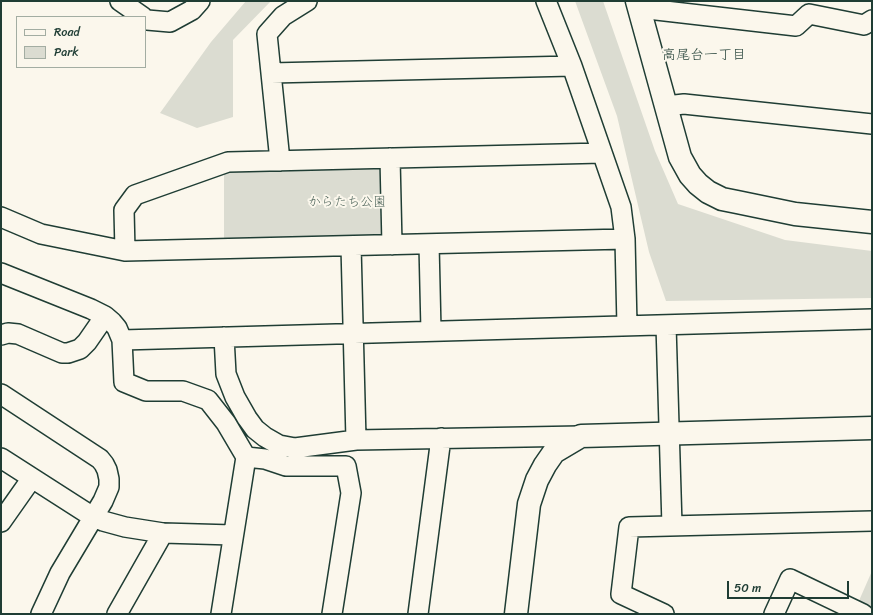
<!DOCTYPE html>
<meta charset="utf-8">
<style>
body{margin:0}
#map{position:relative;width:873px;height:615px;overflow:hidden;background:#fbf7ec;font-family:Sriracha,sans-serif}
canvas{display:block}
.frame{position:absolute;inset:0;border:2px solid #1f3d34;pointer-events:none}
.legend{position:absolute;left:16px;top:16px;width:130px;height:52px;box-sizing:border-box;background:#fbf7ec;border:1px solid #a3ada2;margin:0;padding:5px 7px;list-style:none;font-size:12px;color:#1f3d34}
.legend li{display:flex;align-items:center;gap:8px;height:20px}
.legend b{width:20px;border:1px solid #a3ada2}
.scale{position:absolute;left:727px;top:581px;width:122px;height:18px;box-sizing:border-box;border:2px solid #1f3d34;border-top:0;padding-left:5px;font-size:12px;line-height:14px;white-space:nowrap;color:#1f3d34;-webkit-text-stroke:3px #fbf7ec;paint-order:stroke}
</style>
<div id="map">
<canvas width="873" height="615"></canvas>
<div class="frame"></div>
<ul class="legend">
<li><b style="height:5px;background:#fbf7ec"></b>Road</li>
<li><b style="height:11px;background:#dbdcd1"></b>Park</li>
</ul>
<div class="scale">50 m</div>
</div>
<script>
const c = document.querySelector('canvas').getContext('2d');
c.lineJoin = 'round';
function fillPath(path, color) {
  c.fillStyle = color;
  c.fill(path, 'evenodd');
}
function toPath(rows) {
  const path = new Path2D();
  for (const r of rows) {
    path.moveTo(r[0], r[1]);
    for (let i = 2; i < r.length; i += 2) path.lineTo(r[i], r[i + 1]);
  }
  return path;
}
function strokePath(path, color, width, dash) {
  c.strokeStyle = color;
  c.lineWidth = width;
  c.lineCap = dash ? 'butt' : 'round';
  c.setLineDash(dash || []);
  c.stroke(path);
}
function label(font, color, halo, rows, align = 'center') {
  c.font = font + ' Sriracha,"Klee One",sans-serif';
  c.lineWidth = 4;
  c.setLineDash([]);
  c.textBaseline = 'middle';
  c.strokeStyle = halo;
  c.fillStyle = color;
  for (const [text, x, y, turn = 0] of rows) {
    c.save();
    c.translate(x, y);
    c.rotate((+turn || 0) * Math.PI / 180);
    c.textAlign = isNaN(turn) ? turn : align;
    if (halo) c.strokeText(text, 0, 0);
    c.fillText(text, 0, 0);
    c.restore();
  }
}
const green = toPath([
 [246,1,271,1,233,40,233,117,197,128,160,113,211,42],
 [575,1,603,1,655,151,678,204,785,240,872,251,872,298,666,301,649,252,617,116],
 [385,167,385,238,224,240,224,173,231,170],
 [872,571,872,610,858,603]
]);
const minor = toPath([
 [120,1,143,17],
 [546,1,572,66,621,207,625,239,627,326],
 [639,8,796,26,809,14,864,25,872,20],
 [145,19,147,20,170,22,192,10,200,1],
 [271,73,572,66],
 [666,106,684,104,872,124],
 [390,158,392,245],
 [280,161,267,34,283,16,307,1],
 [1,217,41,234,125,251,625,239],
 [429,244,431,331],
 [351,246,356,440],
 [125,251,124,210,135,195,228,162,602,153],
 [1,273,91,309,105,316,87,342,80,349,68,353,62,353,55,350,18,334,8,333,1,335],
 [105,316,112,322,117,328,122,340,124,382,146,391,183,391,208,400,226,423,246,457,221,614],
 [666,325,672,526],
 [224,337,226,374,235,397,247,418,255,429,265,437,279,445,295,448,356,440,581,436],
 [122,340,872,319],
 [1,394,100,459,104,464,107,470,109,479,109,487,103,501,60,573,41,614],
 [246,457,265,459,286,466,346,466,351,493,332,614],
 [1,458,93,517,103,521,125,527,163,533,233,535],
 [1,522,32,478],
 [117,614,163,533],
 [418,614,441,438],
 [664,614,621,594,629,527,872,521],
 [774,614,790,579,863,614]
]);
const tertiary = toPath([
 [637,1,680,157,690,175,698,184,708,192,722,199,737,202,795,214,872,222],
 [516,614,529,504,537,480,545,465,554,452,581,436,872,428]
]);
const parkNames = [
 ["からたち公園",347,203]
];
const neighbourhoodNames = [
 ["高尾台一丁目",704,55]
];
fillPath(green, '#dbdcd1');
strokePath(minor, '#1f3d34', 22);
strokePath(tertiary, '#1f3d34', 25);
strokePath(minor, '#fbf7ec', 19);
strokePath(tertiary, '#fbf7ec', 22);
label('13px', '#455d53', '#fbf7ec', parkNames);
label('14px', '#1f3d34', '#fbf7ec', neighbourhoodNames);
</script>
